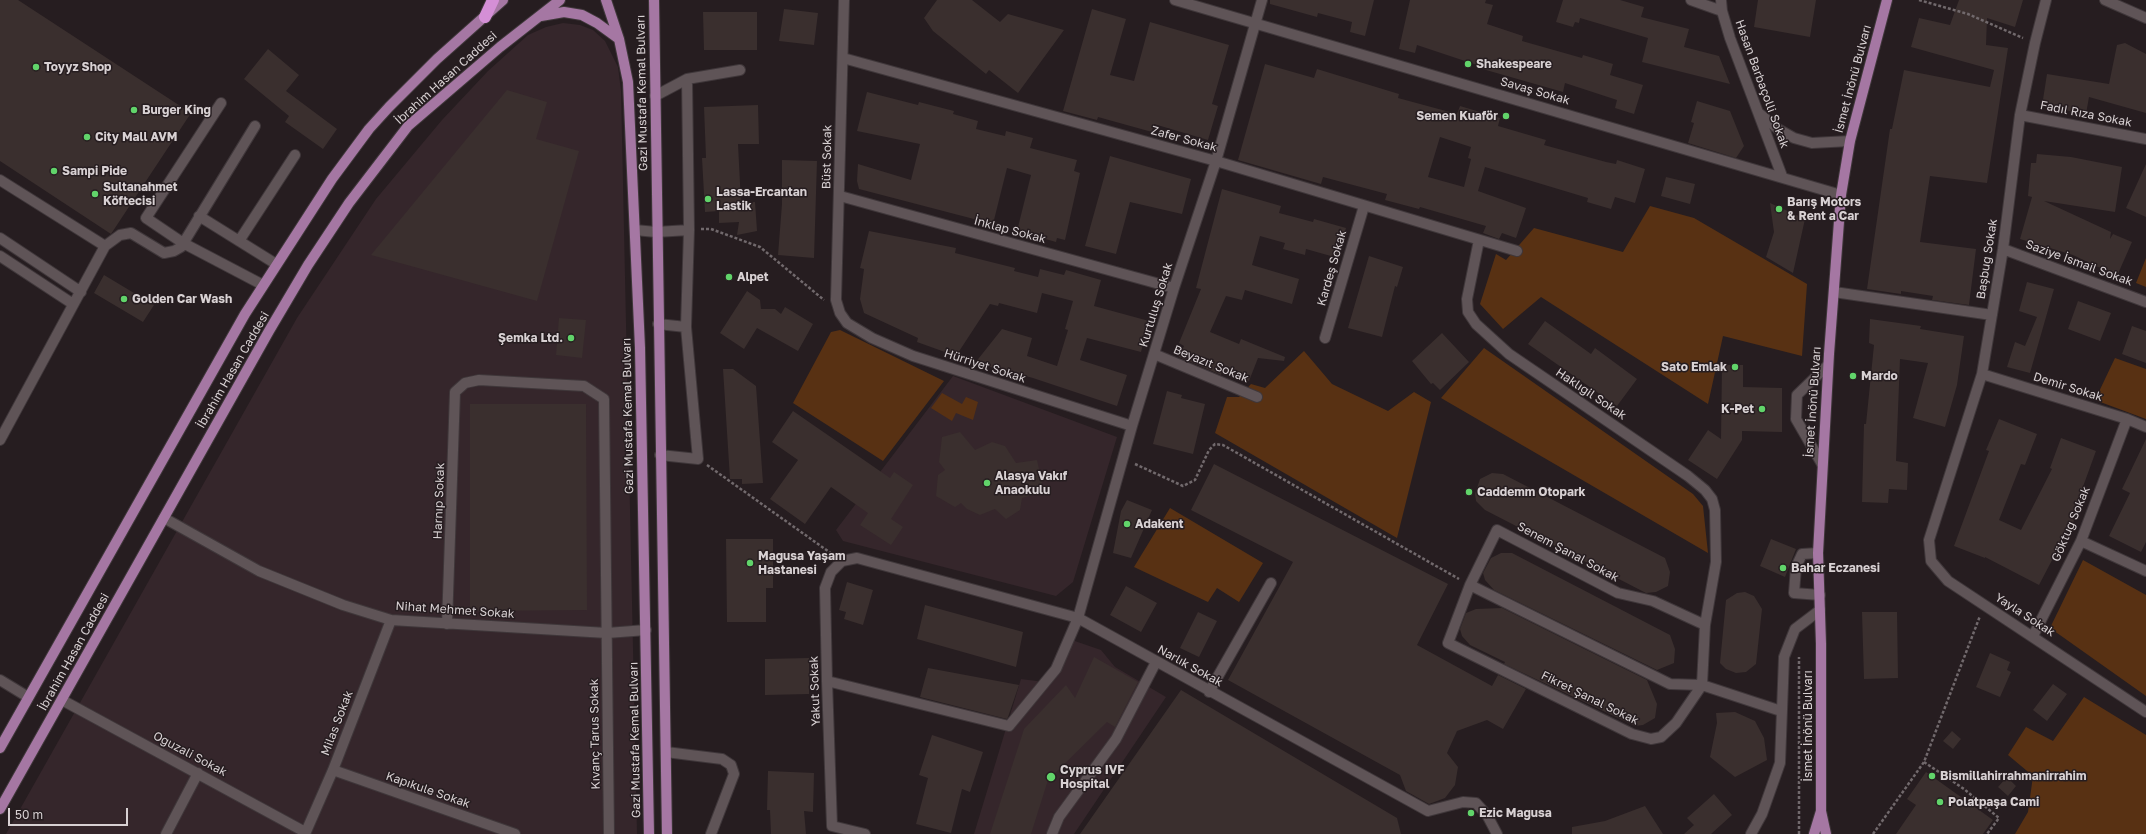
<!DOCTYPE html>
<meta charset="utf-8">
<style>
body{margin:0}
#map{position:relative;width:2146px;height:834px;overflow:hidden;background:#261d20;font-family:"Golos Text",sans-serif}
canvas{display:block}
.scale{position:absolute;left:8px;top:808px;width:120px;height:18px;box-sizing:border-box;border:2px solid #d8d1d3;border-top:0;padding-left:5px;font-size:12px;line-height:14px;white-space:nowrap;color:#d8d1d3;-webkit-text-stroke:3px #261d20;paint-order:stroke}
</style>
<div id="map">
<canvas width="2146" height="834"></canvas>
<div class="scale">50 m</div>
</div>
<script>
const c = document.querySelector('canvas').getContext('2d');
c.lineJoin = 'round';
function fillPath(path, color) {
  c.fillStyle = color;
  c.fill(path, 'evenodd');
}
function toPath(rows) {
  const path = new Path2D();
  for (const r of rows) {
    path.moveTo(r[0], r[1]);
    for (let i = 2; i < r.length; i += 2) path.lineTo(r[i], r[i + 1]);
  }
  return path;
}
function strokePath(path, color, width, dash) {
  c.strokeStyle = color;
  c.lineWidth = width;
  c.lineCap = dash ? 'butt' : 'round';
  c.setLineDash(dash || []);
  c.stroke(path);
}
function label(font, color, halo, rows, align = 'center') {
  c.font = font + ' "Golos Text",sans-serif';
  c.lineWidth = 3;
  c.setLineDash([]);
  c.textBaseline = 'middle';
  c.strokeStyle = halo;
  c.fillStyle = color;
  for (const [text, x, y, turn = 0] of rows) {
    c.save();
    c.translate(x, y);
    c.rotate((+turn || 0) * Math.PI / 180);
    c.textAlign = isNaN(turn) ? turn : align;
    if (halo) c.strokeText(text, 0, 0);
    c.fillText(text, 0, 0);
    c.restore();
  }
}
const built = toPath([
 [563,23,580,25,593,30,605,41,618,67,621,91,637,834,6,834,297,318,376,199,442,120,488,71,528,35,546,27],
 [953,376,1117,437,1073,582,1056,596,843,541,836,530],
 [1066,638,1101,650,1115,667,1166,697,1074,834,974,834,1021,679,1044,682]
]);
const green = toPath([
 [1650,206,1694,218,1807,284,1802,356,1723,336,1708,404,1541,297,1503,329,1480,304,1496,254,1506,260,1534,228,1623,252],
 [2146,258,2146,287,2136,283],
 [840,330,944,381,883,461,793,403,831,332],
 [1484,348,1693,494,1703,506,1708,553,1441,398],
 [1304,351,1332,384,1388,411,1414,392,1431,402,1397,538,1215,433,1227,397,1239,397,1251,384,1265,388],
 [2115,358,2146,369,2146,419,2095,400],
 [942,393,962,404,966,397,978,402,973,420,956,413,952,421,931,408],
 [1170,508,1263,563,1239,602,1217,588,1208,602,1134,567],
 [2083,560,2146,595,2146,696,2050,628],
 [2084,697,2146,735,2146,834,2015,834,2028,812,2033,776,2008,755,2026,727,2053,741]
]);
const building = toPath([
 [0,0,18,0,191,113,111,234,0,161],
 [937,0,972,0,1000,22,1008,14,1064,30,1018,93,989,70,986,74,933,31,924,18],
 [1270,0,1374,0,1365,36,1350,32,1352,22,1318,13,1317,17,1270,4],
 [1410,0,1486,0,1485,3,1493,5,1487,24,1523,36,1522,41,1582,58,1583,55,1613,64,1610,75,1643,85,1634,114,1615,108,1617,100,1565,83,1563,92,1479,68,1480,66,1417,45,1415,53,1399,49],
 [1563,0,1620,0,1644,7,1641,17,1689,29,1684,47,1719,56,1730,84,1642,62,1648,38,1580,18,1579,23,1575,22,1573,27,1556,22],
 [1758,0,1816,0,1810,37,1754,27],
 [1959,0,2023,0,2015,27,1987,18,1986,45,2008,48,1987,183,1930,176,1920,242,1976,249,1969,305,1932,300,1933,296,1901,291,1901,294,1867,289,1890,129,1892,129,1904,70,1990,87,1994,70,1911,47,1919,18,1950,25],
 [784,9,818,13,814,45,779,41],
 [1092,9,1126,19,1110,75,1134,81,1150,22,1229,45,1212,104,1218,106,1208,140,1154,124,1152,132,1098,117,1097,120,1063,111],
 [703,12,757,12,757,50,704,50],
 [2125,43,2146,54,2146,113,2089,97,2086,114,2042,106,2047,74,2109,84,2117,45],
 [268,49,299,75,286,91,337,129,323,149,285,122,289,116,244,79],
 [1265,64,1314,78,1317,69,1399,94,1398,98,1457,114,1460,106,1500,118,1498,126,1546,140,1544,145,1606,162,1616,164,1617,160,1645,169,1635,203,1615,197,1611,209,1587,202,1588,198,1485,167,1478,191,1526,208,1516,238,1502,233,1499,239,1483,233,1486,226,1420,207,1419,209,1385,200,1387,194,1323,177,1321,184,1238,160],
 [1440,137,1471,147,1468,158,1471,159,1464,187,1428,177],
 [507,90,547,102,536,139,579,151,537,301,371,255],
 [867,92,918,105,919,102,954,111,953,114,978,121,976,129,1005,136,1006,131,1033,138,1030,148,1077,160,1074,171,1080,173,1065,240,1057,238,1056,242,1017,231,1031,175,1007,168,993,224,859,189,857,181,858,164,911,180,920,144,857,131],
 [1697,101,1730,111,1744,146,1736,158,1688,143,1694,123,1691,122],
 [758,105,759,144,738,144,741,203,755,202,757,231,737,235,739,222,719,223,719,211,705,212,702,158,706,158,704,107],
 [2037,154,2071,157,2122,167,2115,212,2044,201,2111,232,2110,239,2113,234,2132,242,2117,276,2073,255,2020,239,2032,197,2028,196,2031,163,2036,163],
 [1110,156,1191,179,1182,214,1130,202,1116,254,1085,246],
 [782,160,817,161,814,258,778,255,782,204],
 [2146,164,2146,217,2126,208],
 [1666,177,1695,184,1690,204,1661,196],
 [1222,189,1281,206,1279,213,1313,222,1314,219,1346,228,1338,258,1306,249,1305,255,1283,249,1285,243,1260,236,1252,265,1299,279,1292,304,1245,290,1242,300,1226,296,1210,332,1239,344,1241,339,1285,357,1284,361,1258,358,1249,381,1222,371,1221,375,1179,357,1184,346,1179,343,1201,289,1196,288],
 [1770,203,1805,219,1793,273,1766,257,1774,232],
 [869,231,956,248,955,253,1015,268,1014,271,1038,277,1040,269,1064,275,1066,270,1101,280,1094,306,1149,321,1141,352,1087,338,1080,360,1127,375,1117,406,1033,378,975,363,1002,329,1032,338,1027,356,1057,366,1068,330,1065,329,1073,301,1042,293,1037,313,999,303,998,306,990,304,956,356,917,342,918,338,864,313,860,299,864,269,860,268],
 [1369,256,1403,267,1397,287,1395,286,1382,337,1348,328],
 [104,275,154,305,143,322,94,293],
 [2027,282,2054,289,2030,373,2007,367,2015,342,2025,346,2037,317,2019,311],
 [747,291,760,300,761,309,775,309,781,314,785,307,813,324,798,351,757,328,744,349,720,333],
 [2078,301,2111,313,2100,341,2068,329],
 [559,318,586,320,582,358,556,355],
 [1870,319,1921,326,1920,329,1964,336,1957,385,1945,427,1913,418,1928,363,1900,359,1896,461,1908,463,1907,490,1889,489,1888,503,1862,502,1864,424,1866,424,1874,345,1869,343],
 [1545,321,1591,354,1595,348,1637,379,1617,406,1528,344],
 [2132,326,2146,331,2146,363,2122,354],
 [1442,333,1469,362,1440,390,1433,383,1431,384,1412,361],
 [1722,365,1743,365,1743,387,1782,388,1782,432,1742,431,1742,440,1717,479,1688,460,1708,430,1721,439],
 [723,369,733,369,756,386,763,483,742,484,742,479,730,479],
 [1167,391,1182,395,1181,398,1205,404,1193,454,1153,444],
 [470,404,586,404,587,610,470,611],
 [793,411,890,478,894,472,913,485,891,519,903,527,891,545,860,525,868,513,831,487,805,524,770,499,798,460,772,442],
 [1999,419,2037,434,2025,465,2021,464,1999,520,2021,530,2052,469,2050,468,2061,438,2096,451,2077,503,2081,506,2064,542,2062,541,2039,585,1985,557,1985,558,1954,546,1989,451,1986,450],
 [960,432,975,450,992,442,1005,446,1016,463,1037,460,1044,492,1022,498,1020,510,1006,519,995,509,980,515,967,509,961,503,955,507,936,496,938,475,945,470,939,462,942,437],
 [2146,439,2146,542,2141,552,2109,536,2130,493,2122,489],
 [1214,464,1448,584,1417,645,1492,686,1498,675,1526,689,1503,729,1487,720,1457,731,1447,753,1458,767,1455,785,1445,798,1429,804,1406,791,1400,775,1228,680,1293,562,1191,510],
 [1492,473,1503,474,1665,558,1670,572,1668,586,1656,592,1646,593,1485,510,1476,501,1475,494,1480,479],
 [1127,500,1152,510,1131,558,1113,553,1121,511],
 [726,539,773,539,773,588,766,588,766,622,727,622],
 [1771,539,1796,549,1785,577,1760,566],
 [1501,553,1512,553,1670,635,1675,649,1674,663,1657,670,1494,590,1485,580,1483,573,1491,558],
 [847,582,873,590,863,625,844,619,846,612,839,610],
 [1126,586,1157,603,1141,632,1110,615],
 [1745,592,1754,596,1762,609,1756,664,1746,672,1736,673,1726,669,1720,663,1726,600,1737,593],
 [925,605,1023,632,1016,667,917,639],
 [1502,608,1647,680,1657,704,1655,718,1643,725,1635,726,1504,664,1505,662,1470,645,1462,636,1460,629,1466,613,1476,609],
 [1198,612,1217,621,1199,657,1180,648],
 [1862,612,1897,612,1898,678,1864,679],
 [1990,653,2010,662,2007,670,2011,672,2000,697,1976,687],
 [1094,657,1138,682,1115,727,1107,722,1048,780,1031,834,990,834,1024,729,1066,685,1075,698],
 [809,658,809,694,765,695,765,659],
 [928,668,1019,685,1008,717,1007,719,920,697],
 [2053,684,2067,694,2047,721,2033,710],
 [1181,690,1397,818,1401,834,1080,834],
 [1735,712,1755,721,1764,738,1767,760,1735,777,1710,757,1717,723,1716,713],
 [1952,731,1961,739,1953,749,1943,741],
 [932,735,983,752,970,792,962,789,951,833,916,824,928,778,919,775],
 [768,771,814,773,813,812,804,811,806,834,771,834,770,810,767,810],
 [1926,772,1993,820,1983,834,1896,834,1916,805,1907,799],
 [2007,777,2016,786,2008,796,1998,787],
 [1714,794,1732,815,1711,834,1684,834,1694,825,1687,818],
 [1645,806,1663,834,1572,834,1572,827,1605,821]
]);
const path = toPath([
 [1919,0,1968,14,2023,38],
 [701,229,711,229,760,247,824,300],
 [1135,464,1183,486,1195,480,1209,450,1215,444,1223,445,1459,579],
 [707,465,832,554],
 [1924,762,1964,789,1999,818,1987,834],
 [1799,834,1799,657],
 [1873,834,1924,762,1980,616]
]);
const minor = toPath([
 [844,0,836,300,840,313,847,323,872,338,913,356,1132,426],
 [1175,0,1841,195],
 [1691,0,1722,11],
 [1721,0,1722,11,1730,38,1782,176],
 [2046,0,2035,43,2020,115,2003,249,1982,374,1929,540,1931,561,1948,581,2146,712],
 [2105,0,2146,18],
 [843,58,1216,161,1517,251],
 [687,79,689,230],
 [655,96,687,79,740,70],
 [221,103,146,218,183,243,263,285],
 [1760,114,1778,129,1794,138,1812,143,1850,141],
 [2020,115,2146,139],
 [0,180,105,246],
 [840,196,1174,288],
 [199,216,276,264],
 [635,230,656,232,689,230,686,327,698,459,660,455],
 [0,238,81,292],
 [1479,240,1467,299,1468,312,1476,324,1509,354,1688,476,1705,490,1712,499,1715,510,1716,562,1705,625],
 [239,241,295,155],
 [2003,249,2146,302],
 [0,256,73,304],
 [1834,292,1992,315],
 [658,324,686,327],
 [1325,338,1364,206],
 [1154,354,1257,397],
 [1982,374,2127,419,2146,427],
 [0,440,105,246,120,235,131,233,164,253,174,251,181,247,255,126],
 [1822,464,1796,419,1797,395,1828,365],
 [164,518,259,571,343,605,391,620,607,633,646,630],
 [2081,541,2146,571],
 [1818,553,1802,554,1796,567,1794,593,1820,595],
 [1470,585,1448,643,1632,734,1651,739,1661,737,1676,723,1702,685],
 [447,624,455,392,465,383,479,380,584,386,604,399,609,834],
 [2033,636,2081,541,2127,419],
 [0,680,28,697],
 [827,681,1009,726,1056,669,1078,618,1132,426,1174,288,1216,161,1262,0],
 [1702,685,1705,625,1653,601,1618,593,1497,530,1470,585,1670,684,1702,685,1781,711],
 [1209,692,1271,583],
 [62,700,305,832],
 [666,752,722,759,731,765,734,774,711,834],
 [333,770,515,834],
 [166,834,198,773],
 [305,834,333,770,391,620],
 [865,834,832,826,827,681,825,588,831,572,842,561,857,558,1078,618,1428,811,1463,802,1476,803,1487,815,1497,834],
 [1052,834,1059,817,1116,739,1156,662],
 [1751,834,1762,814,1780,763,1784,657,1795,629,1820,610]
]);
const major = toPath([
 [606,0,619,39,628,82,640,348,649,834],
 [654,0,667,834],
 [541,16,564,12,582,15,597,23,619,39],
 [0,748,245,314,332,179,369,129,389,107,437,59,503,0],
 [0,809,269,331,308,265,349,203,408,126,500,47,560,0],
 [1814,834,1821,811],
 [1826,834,1821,811,1821,644,1818,553,1829,354,1841,195,1850,141,1887,0]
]);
const highway = toPath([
 [485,17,493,0]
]);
const markers = [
 [1468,64,4,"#61d46a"],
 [36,67,4,"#61d46a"],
 [134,110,4,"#61d46a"],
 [1506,116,4,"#61d46a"],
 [87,137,4,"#61d46a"],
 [54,171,4,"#61d46a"],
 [95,194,4,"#61d46a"],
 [708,199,4,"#61d46a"],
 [1779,209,4,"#61d46a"],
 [729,277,4,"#61d46a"],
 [124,299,4,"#61d46a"],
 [571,338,4,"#61d46a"],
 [1735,367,4,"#61d46a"],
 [1853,376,4,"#61d46a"],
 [1762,409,4,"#61d46a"],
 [987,483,4,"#61d46a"],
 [1469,492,4,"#61d46a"],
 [1127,524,4,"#61d46a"],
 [750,563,4,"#61d46a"],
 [1783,568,4,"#61d46a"],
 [1932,776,4,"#61d46a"],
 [1051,777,5,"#61d46a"],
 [1940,802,4,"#61d46a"],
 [1471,813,4,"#61d46a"]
];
const poiNames = [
 ["Shakespeare",1476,64],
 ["Toyyz Shop",44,67],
 ["Burger King",142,110],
 ["Semen Kuaför",1498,116,"right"],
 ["City Mall AVM",95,137],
 ["Sampi Pide",62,171],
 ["Sultanahmet",103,187],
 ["Köftecisi",103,201],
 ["Lassa-Ercantan",716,192],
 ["Lastik",716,206],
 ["Barış Motors",1787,202],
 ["& Rent a Car",1787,216],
 ["Alpet",737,277],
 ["Golden Car Wash",132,299],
 ["Şemka Ltd.",563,338,"right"],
 ["Sato Emlak",1727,367,"right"],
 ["Mardo",1861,376],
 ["K-Pet",1754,409,"right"],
 ["Alasya Vakıf",995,476],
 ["Anaokulu",995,490],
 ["Caddemm Otopark",1477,492],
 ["Adakent",1135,524],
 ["Mağusa Yaşam",758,556],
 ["Hastanesi",758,570],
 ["Bahar Eczanesi",1791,568],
 ["Cyprus IVF",1060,770],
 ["Hospital",1060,784],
 ["Bismillahirrahmanirrahim",1940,776],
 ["Polatpaşa Cami",1948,802],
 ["Ezic Magusa",1479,813]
];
const streetNames = [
 ["İbrahim Hasan Caddesi",446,78,-42],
 ["İsmet İnönü Bulvarı",1853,79,-75],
 ["Hasan Barbaçolli Sokak",1762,84,70],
 ["Savaş Sokak",1535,91,16],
 ["Gazi Mustafa Kemal Bulvarı",642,93,-91],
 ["Fadıl Rıza Sokak",2086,114,11],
 ["Zafer Sokak",1184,139,15],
 ["Büst Sokak",827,157,-89],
 ["İnklap Sokak",1010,230,15],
 ["Başbuğ Sokak",1987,259,-81],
 ["Saziye İsmail Sokak",2079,263,20],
 ["Kardeş Sokak",1332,268,-74],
 ["Kurtuluş Sokak",1156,305,-73],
 ["Beyazıt Sokak",1211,364,22],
 ["Hürriyet Sokak",985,366,18],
 ["İbrahim Hasan Caddesi",233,370,-60],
 ["Demir Sokak",2068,387,17],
 ["Haklıgil Sokak",1591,394,34],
 ["İsmet İnönü Bulvarı",1813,402,-86],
 ["Gazi Mustafa Kemal Bulvarı",628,416,-91],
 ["Harnıp Sokak",439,501,-88],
 ["Göktuğ Sokak",2071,524,-67],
 ["Senem Şanal Sokak",1568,552,28],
 ["Nihat Mehmet Sokak",455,610,4],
 ["Yayla Sokak",2025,615,33],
 ["İbrahim Hasan Caddesi",74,652,-61],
 ["Narlık Sokak",1190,666,29],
 ["Yakut Sokak",815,691,-92],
 ["Fikret Şanal Sokak",1590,698,26],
 ["Milas Sokak",337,723,-69],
 ["İsmet İnönü Bulvarı",1808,726,-90],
 ["Kıvanç Tarus Sokak",595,734,-91],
 ["Gazi Mustafa Kemal Bulvarı",635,740,-91],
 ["Oğuzali Sokak",190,754,28],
 ["Kapıkule Sokak",428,790,19]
];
fillPath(built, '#35262b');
fillPath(green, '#583113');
fillPath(building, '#3a2f2e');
strokePath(minor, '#3f373a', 12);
strokePath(major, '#3f373a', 12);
strokePath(highway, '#3f373a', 14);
strokePath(path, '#71696c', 2.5, [3, 2]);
strokePath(minor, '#5f5457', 10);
strokePath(major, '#a577a3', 10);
strokePath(highway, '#d48fd6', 12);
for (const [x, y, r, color] of markers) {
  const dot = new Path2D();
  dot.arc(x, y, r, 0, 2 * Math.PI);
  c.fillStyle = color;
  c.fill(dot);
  strokePath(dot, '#261d20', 1.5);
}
label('bold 12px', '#d8d1d3', '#261d20', poiNames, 'left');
label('12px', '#d8d1d3', '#261d20', streetNames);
</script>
